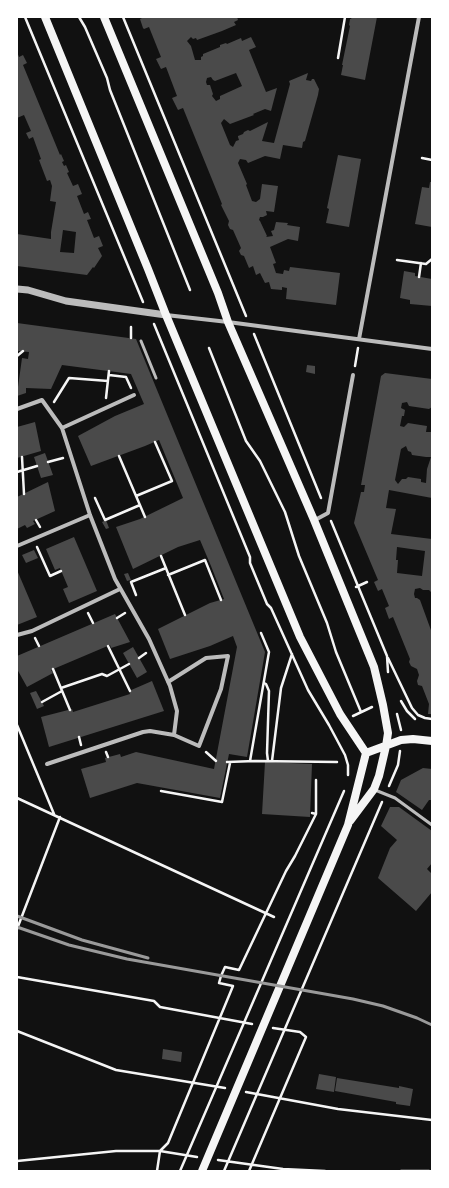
<!DOCTYPE html>
<style>
body{margin:0}
#map{position:relative;width:449px;height:1188px;overflow:hidden;background:#111;font-family:Helvetica,sans-serif}
canvas{display:block}
.frame{position:absolute;inset:0;border:18px solid #fff;pointer-events:none}
</style>
<div id="map">
<canvas width="449" height="1188"></canvas>
<div class="frame"></div>
</div>
<script>
const c = document.querySelector('canvas').getContext('2d');
c.lineJoin = 'round';
function fillPath(path, color) {
  c.fillStyle = color;
  c.fill(path, 'evenodd');
}
function toPath(rows) {
  const path = new Path2D();
  for (const r of rows) {
    path.moveTo(r[0], r[1]);
    for (let i = 2; i < r.length; i += 2) path.lineTo(r[i], r[i + 1]);
  }
  return path;
}
function strokePath(path, color, width, dash) {
  c.strokeStyle = color;
  c.lineWidth = width;
  c.lineCap = dash ? 'butt' : 'round';
  c.setLineDash(dash || []);
  c.stroke(path);
}
const building = toPath([
 [144,17,180,17,180,18,183,17,237,17,238,20,234,22,236,25,222,31,197,40,196,38,193,39,191,37,187,41,191,46,195,60,201,60,201,57,203,56,203,54,220,47,220,45,226,43,227,44,241,38,242,41,251,37,256,47,249,50,266,92,277,88,271,111,265,109,253,114,254,115,230,124,224,119,221,123,230,145,233,147,236,141,239,140,238,137,238,136,243,134,244,132,248,130,250,131,268,122,262,141,274,143,290,84,289,81,308,73,306,80,311,81,312,79,314,79,319,89,318,95,305,141,303,142,302,148,283,145,280,159,265,156,248,163,246,160,240,159,238,163,247,184,246,185,252,201,256,202,260,199,262,184,278,186,274,212,266,211,267,215,263,217,260,217,259,220,260,221,267,236,266,237,273,236,271,231,274,230,276,222,288,223,287,225,300,227,298,241,288,239,270,247,276,263,273,264,276,273,283,274,284,270,289,271,290,267,340,273,336,305,286,299,287,288,282,287,282,290,271,289,269,282,265,283,260,273,256,275,253,266,249,268,244,256,241,255,239,251,241,248,233,230,230,229,228,225,229,221,221,205,222,204,183,108,178,110,172,98,177,96,166,67,161,69,156,59,161,57,149,27,144,29,143,28,140,19],
 [236,73,242,86,220,96,220,99,216,101,212,96,213,94,210,85,207,85,206,82,207,78,211,77,213,80,215,81],
 [352,17,377,17,365,80,341,75,343,65,342,65,350,26,349,25,350,19,351,19],
 [17,52,19,57,23,55,27,63,23,65,60,155,61,154,64,161,62,162,64,166,66,165,69,172,67,173,73,186,78,184,82,194,77,196,84,214,88,212,91,219,87,220,94,238,99,236,103,246,98,248,102,256,94,268,93,267,87,275,17,266,17,234,51,239,51,232,56,202,50,201,52,186,50,180,47,181,39,160,41,159,33,137,29,139,26,133,31,131,24,115,17,118],
 [63,230,76,232,74,253,60,252],
 [338,155,361,159,349,227,326,223,329,209,327,208],
 [430,182,432,182,432,227,415,224,422,187,429,188],
 [404,271,415,273,415,276,432,279,432,306,410,304,410,300,400,298],
 [17,323,136,339,265,652,247,757,229,754,220,798,137,783,90,798,81,769,106,762,105,758,120,754,121,757,136,752,214,769,237,647,233,636,210,646,170,659,158,629,210,603,224,599,211,566,200,540,178,547,133,569,116,527,140,519,183,498,159,440,145,446,91,466,78,436,115,416,144,404,131,374,62,365,51,389,26,388,26,393,17,396,17,387,18,387,22,358,28,359,29,352,17,351],
 [307,365,315,366,315,374,306,372],
 [385,373,432,379,432,407,429,409,409,406,407,402,402,403,401,408,405,410,404,416,402,416,400,426,404,427,408,423,427,426,426,432,432,432,432,498,389,490,386,508,396,509,391,534,432,539,432,593,429,590,423,590,420,588,415,589,414,594,415,598,417,598,420,600,432,633,432,714,428,714,429,704,422,686,418,685,417,681,419,675,417,669,411,666,409,662,410,659,393,617,389,619,385,608,389,606,382,589,378,591,374,582,378,580,354,523,361,492,364,492,365,485,361,485,381,376],
 [406,446,408,451,411,452,412,455,426,457,431,457,427,469,426,483,421,482,421,479,408,477,406,479,402,479,398,484,395,480,401,449],
 [397,547,425,551,422,576,397,573,398,560,396,560],
 [35,422,41,451,17,458,17,427],
 [45,453,53,475,41,478,34,457],
 [48,482,55,511,33,521,35,524,27,528,25,525,17,529,17,497],
 [106,520,109,528,106,529,102,522],
 [74,537,97,591,69,603,63,589,68,587,60,568,55,570,46,549],
 [34,550,38,558,26,563,22,555],
 [17,570,37,617,17,625],
 [128,573,131,580,127,581,124,574],
 [115,614,130,642,111,648,110,645,51,670,53,673,27,687,17,669,17,656],
 [133,647,147,672,137,678,123,653],
 [152,681,164,711,49,747,41,717,72,709,73,712,130,694,129,691],
 [36,691,44,706,37,709,30,693],
 [265,762,312,764,310,817,262,814],
 [423,768,432,769,432,800,429,800,422,810,396,792,401,780],
 [390,807,399,807,432,831,432,863,427,869,432,874,432,892,416,911,378,878,390,848,397,840,381,826],
 [163,1049,182,1052,181,1062,162,1059],
 [319,1074,336,1077,334,1092,316,1089],
 [337,1078,399,1088,399,1086,413,1089,410,1106,396,1104,396,1102,335,1091]
]);
const path = toPath([
 [25,17,143,302],
 [79,17,85,27,107,78,110,90,190,290],
 [123,17,246,316],
 [338,58,345,17],
 [422,158,432,160],
 [397,260,426,264,432,259],
 [419,277,421,263],
 [154,324,250,557,250,563,267,604,271,608,308,690,329,725,345,755,348,765,348,775],
 [254,334,321,498],
 [131,338,131,327],
 [209,348,246,441,260,461,285,512,299,556,327,623,336,652,361,712],
 [17,356,23,351],
 [355,366,358,348],
 [109,375,126,377,131,388],
 [106,398,109,371],
 [54,402,69,378,108,381],
 [119,456,145,517],
 [22,457,24,494],
 [48,462,63,458],
 [17,472,37,466],
 [136,496,172,481,155,442],
 [95,498,105,520,140,505],
 [36,520,40,527],
 [331,521,387,656,388,672],
 [37,547,50,576,61,571],
 [161,556,185,615],
 [168,575,205,560,221,600],
 [356,587,367,582],
 [136,595,131,582,166,568],
 [88,613,93,623],
 [117,618,125,613],
 [35,638,39,646],
 [108,646,130,691],
 [139,658,146,653],
 [388,658,412,708,418,715,425,718,432,719],
 [53,669,70,710],
 [264,683,266,684,269,691,267,753,268,761],
 [61,688,102,674,107,676,129,664],
 [401,701,407,711,415,719],
 [42,702,62,691],
 [397,714,401,730],
 [353,716,372,707],
 [17,725,54,814],
 [79,737,81,745],
 [106,752,108,757],
 [206,752,216,761],
 [250,761,269,652,261,633],
 [272,761,281,688,292,654],
 [227,762,255,761,337,762],
 [389,786,398,765,400,751],
 [161,791,222,802,230,763],
 [17,798,274,917],
 [312,813,316,814,316,780],
 [17,929,60,817],
 [17,977,154,1001,160,1007,252,1024],
 [17,1031,116,1070,225,1088],
 [246,1092,338,1109,432,1120],
 [218,1160,283,1169,325,1171],
 [17,1161,116,1151,160,1151,197,1157],
 [157,1171,160,1151,168,1143,233,986,219,983,221,976,225,967,239,970,286,871,295,856,316,814],
 [180,1171,344,791],
 [224,1171,382,802],
 [249,1171,306,1037,300,1032,273,1028],
 [401,1171,429,1171]
]);
const service = toPath([
 [141,341,156,378],
 [375,790,395,798,432,825]
]);
const minor = toPath([
 [166,315,228,322,432,349],
 [359,339,419,17],
 [17,409,42,400,62,428,90,515,115,579,149,639,170,686,177,711,174,735,150,731,143,732,47,764],
 [62,428,134,395],
 [315,520,328,513,353,375],
 [17,546,90,515],
 [17,635,32,631,120,589],
 [168,682,206,658,228,656,221,689,199,746,174,735]
]);
const tertiary = toPath([
 [17,289,28,290,66,301,166,315]
]);
const secondary = toPath([
 [45,17,148,269,166,315,300,637,340,714,366,753,348,825,202,1171],
 [104,17,218,293,228,322,314,520,374,667,383,705,388,733,386,746,379,776,374,789,350,821],
 [366,753,401,740,413,739,432,741]
]);
const rail = toPath([
 [17,916,82,940,148,958],
 [17,927,69,945,127,959,353,999,383,1006,417,1018,432,1025]
]);
fillPath(building, '#4a4a4a');
strokePath(path, '#f5f5f5', 2.5);
strokePath(service, '#bcbcbc', 3);
strokePath(minor, '#bcbcbc', 4);
strokePath(tertiary, '#bcbcbc', 7);
strokePath(secondary, '#f5f5f5', 8);
strokePath(rail, '#9a9a9a', 3);
</script>
